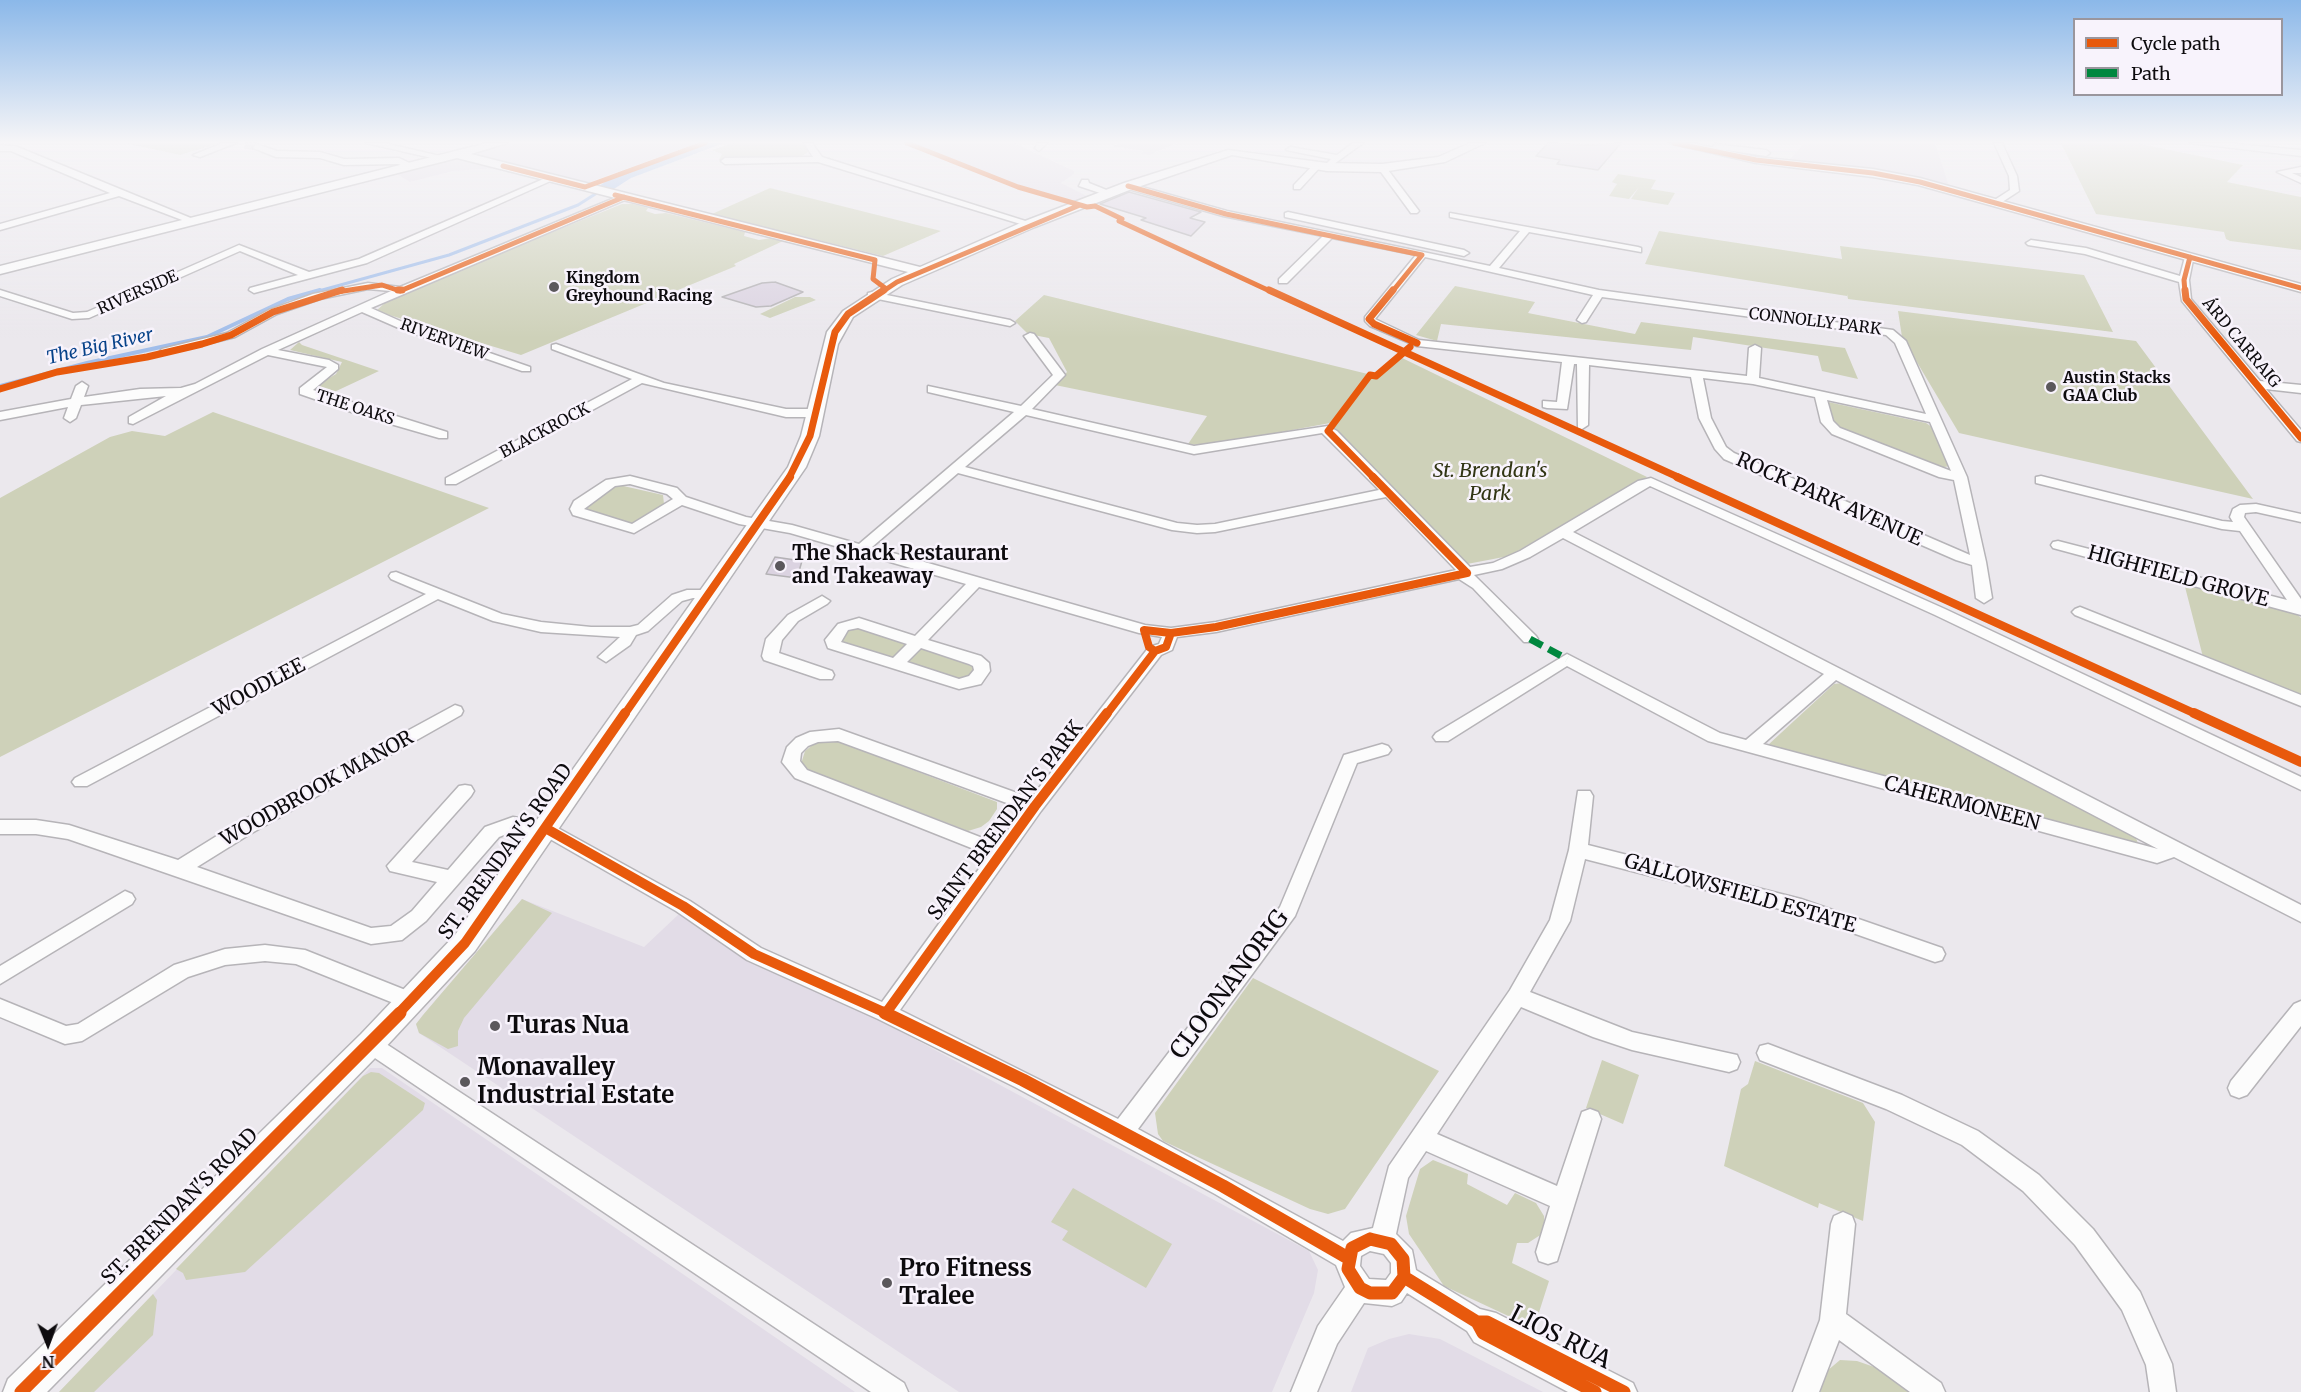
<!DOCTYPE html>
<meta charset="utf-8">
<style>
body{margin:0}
#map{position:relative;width:2301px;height:1392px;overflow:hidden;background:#ebe8ed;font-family:Merriweather,serif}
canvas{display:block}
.legend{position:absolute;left:2073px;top:18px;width:210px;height:78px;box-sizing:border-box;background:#f8f3fc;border:2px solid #9a969d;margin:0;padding:8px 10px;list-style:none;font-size:18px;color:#0d0b0e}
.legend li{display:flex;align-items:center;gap:12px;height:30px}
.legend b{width:30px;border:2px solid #9a969d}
.north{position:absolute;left:18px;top:1314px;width:60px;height:60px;-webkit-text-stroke:4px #f8f3fc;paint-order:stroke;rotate:179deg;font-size:16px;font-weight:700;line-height:24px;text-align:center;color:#0d0b0e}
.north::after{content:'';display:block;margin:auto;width:21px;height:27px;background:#0d0b0e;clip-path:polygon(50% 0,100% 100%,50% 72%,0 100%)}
</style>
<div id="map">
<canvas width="2301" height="1392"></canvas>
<ul class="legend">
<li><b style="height:8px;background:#e8590c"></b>Cycle path</li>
<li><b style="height:8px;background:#00873e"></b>Path</li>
</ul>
<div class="north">N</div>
</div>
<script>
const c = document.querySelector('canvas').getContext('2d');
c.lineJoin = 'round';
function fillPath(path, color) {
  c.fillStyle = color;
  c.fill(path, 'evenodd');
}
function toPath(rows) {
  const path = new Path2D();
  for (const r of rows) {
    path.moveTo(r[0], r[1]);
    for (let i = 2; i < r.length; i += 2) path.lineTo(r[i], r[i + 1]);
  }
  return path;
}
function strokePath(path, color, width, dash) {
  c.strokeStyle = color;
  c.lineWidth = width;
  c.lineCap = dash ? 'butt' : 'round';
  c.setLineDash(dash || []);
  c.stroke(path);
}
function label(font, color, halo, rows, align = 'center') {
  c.font = font + ' Merriweather,serif';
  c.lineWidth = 5;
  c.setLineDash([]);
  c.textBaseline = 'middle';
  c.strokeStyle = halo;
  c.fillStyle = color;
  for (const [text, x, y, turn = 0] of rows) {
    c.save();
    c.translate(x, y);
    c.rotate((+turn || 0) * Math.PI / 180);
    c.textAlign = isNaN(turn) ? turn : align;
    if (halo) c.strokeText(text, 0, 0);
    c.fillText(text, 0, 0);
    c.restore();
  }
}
const built = toPath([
 [509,143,698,143,587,183,476,156,479,151],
 [912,143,1014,143,1074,171,1074,174,1061,183,1091,198,1078,203,1011,183],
 [1118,143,1177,143,1149,155,1141,154,1143,151,1114,146],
 [1805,143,1935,143,1949,186,1896,173,1788,161],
 [456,157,499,168,453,171,410,182,397,174,390,174],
 [522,899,644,947,680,913,1309,1251,1318,1270,1314,1293,1272,1392,959,1392,419,1033,416,1024,423,1015],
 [370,1068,382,1068,855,1392,59,1392],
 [1409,1334,1440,1339,1543,1392,1351,1392,1368,1348,1389,1339]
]);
const green = toPath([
 [125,143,220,143,180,155],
 [734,143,805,143,810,151,799,158,719,160,722,154,712,150],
 [2061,143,2136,143,2243,165,2227,182,2301,197,2301,250,2230,241,2226,239,2224,232,2096,214],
 [1618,174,1656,180,1651,189,1675,193,1668,205,1631,199,1639,187,1629,199,1609,196,1617,184,1612,182],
 [770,188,941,231,883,256,712,214],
 [622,204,633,204,648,208,646,211,655,214,666,213,745,232,744,236,759,240,771,238,783,241,734,264,736,266,521,355,376,311,387,301,451,273],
 [1659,231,1842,259,1840,246,2084,275,2113,332,1848,299,1847,294,1847,296,1645,264],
 [1455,286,1535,302,1528,313,1635,334,1641,322,1845,348,1858,379,1822,371,1818,356,1693,337,1691,350,1441,324,1437,341,1416,335],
 [1044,295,1376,376,1398,356,1647,477,1509,556,1467,564,1330,423,1206,446,1188,444,1207,416,1055,385,1067,372,1049,338,1028,334,1015,321],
 [795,297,810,297,816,300,770,318,760,314],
 [1898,311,2136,341,2253,499,1959,433,1902,337],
 [299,342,302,345,379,371,332,393,316,386,336,374,342,362,290,350],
 [1828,402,1926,423,1932,427,1951,466,1937,468,1839,428,1833,422],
 [213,412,489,508,0,757,0,498,110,437,132,431,165,436],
 [619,485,663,495,664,504,631,524,584,511,583,507],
 [2184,583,2298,615,2301,618,2301,698,2203,657],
 [858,627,907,642,908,645,896,658,891,659,843,644,842,640,846,631],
 [923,647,976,665,975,672,963,680,906,663,918,648],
 [1842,683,2135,836,2138,843,2130,844,1768,745,1834,684],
 [827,741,837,741,997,802,997,809,989,821,981,827,968,831,809,770,801,764,805,751,815,743],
 [522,899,552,913,464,1018,458,1031,458,1046,448,1049,419,1033,416,1024,423,1015],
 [1253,978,1439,1071,1345,1209,1328,1214,1310,1209,1163,1141,1158,1134,1155,1113],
 [1602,1060,1639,1075,1623,1124,1586,1108],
 [1755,1061,1863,1103,1875,1122,1863,1221,1819,1203,1818,1208,1724,1166,1741,1089,1748,1084],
 [371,1072,379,1073,425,1103,423,1110,245,1272,186,1280,183,1273,176,1269,363,1076],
 [1433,1160,1468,1174,1467,1184,1507,1205,1515,1193,1536,1203,1544,1216,1545,1232,1528,1243,1517,1243,1512,1263,1549,1281,1534,1328,1444,1286,1409,1234,1406,1216,1420,1169],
 [1073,1188,1172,1244,1146,1288,1062,1240,1068,1231,1051,1222],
 [153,1294,157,1300,153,1335,94,1392,59,1392],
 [1840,1360,1857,1361,1880,1369,1914,1392,1820,1392,1827,1371]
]);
const streamFar1 = toPath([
 [315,292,449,255,578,205,600,191]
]);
const stream = toPath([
 [0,386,87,363,207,337,288,299,320,290]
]);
const river = toPath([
 [701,143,724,143,631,178,606,194,594,194,592,191,619,172,701,143]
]);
const building = toPath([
 [1548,143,1591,145,1621,143,1598,170,1557,164,1560,160,1536,156,1548,143],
 [1129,192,1201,212,1190,218,1205,222,1191,236,1141,220,1146,218,1100,204,1129,192],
 [775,282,803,292,771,306,756,307,722,297,762,283,775,282],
 [775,557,802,561,797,578,766,574,775,557]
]);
const streetTunnel = toPath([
 [245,144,256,146]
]);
const street = toPath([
 [223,143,236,143,200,157,193,155,223,143],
 [366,143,384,143,449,158,445,161,366,143],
 [804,143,812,143,822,157,1035,224,1027,226,818,162,725,164,721,161,725,158,813,157,804,143],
 [1038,143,1047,143,1039,151,1035,148,1038,143],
 [1353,143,1363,143,1330,167,1326,164,1331,159,1286,150,1290,147,1337,155,1353,143],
 [1994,143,2002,143,2017,176,2019,191,1996,206,1991,203,1993,201,2010,190,2009,176,1994,143],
 [2190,143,2225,143,2301,150,2301,156,2190,143],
 [256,144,277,151,320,152,344,159,399,158,416,166,412,169,398,164,344,165,320,158,276,157,253,148,256,144],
 [1715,144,1766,150,1770,153,1766,156,1712,148,1715,144],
 [0,145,15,146,198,221,190,223,119,196,0,230,0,224,110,193,11,151,0,151,0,145],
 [1315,163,1322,165,1300,189,1294,189,1294,185,1315,163],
 [1379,166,1385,166,1419,211,1417,213,1411,213,1378,168,1379,166],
 [2301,167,2301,173,2292,173,2301,177,2301,183,2277,172,2301,167],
 [548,177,555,179,367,263,254,293,249,290,250,288,298,275,240,251,89,318,72,319,0,296,0,290,73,313,87,312,239,245,309,272,359,259,548,177],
 [1082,180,1088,180,1089,183,1114,193,1109,196,1079,186,1082,180],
 [1128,183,1227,211,1490,266,1520,231,1450,217,1450,213,1638,247,1641,248,1641,252,1529,232,1499,268,1599,290,1893,330,1906,341,1967,477,1986,562,1992,598,1984,603,1976,598,1972,565,1956,560,1724,459,1715,449,1699,418,1691,377,1589,365,1588,425,1582,429,1578,428,1577,364,1574,364,1567,409,1547,408,1543,407,1543,401,1557,402,1562,362,1417,346,1370,326,1365,321,1365,317,1416,255,1332,238,1287,283,1279,283,1279,279,1323,236,1223,216,1125,188,1124,186,1128,183],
 [1425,257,1593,295,1577,320,1582,323,1586,322,1602,297,1886,335,1895,343,1926,414,1759,378,1761,348,1755,345,1749,348,1747,376,1419,340,1375,319,1425,257],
 [1703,378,1753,384,1815,397,1821,422,1832,434,1939,477,1954,480,1970,555,1734,453,1726,447,1711,418,1703,378],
 [1827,400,1930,422,1951,471,1840,428,1833,421,1827,400],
 [624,194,627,195,627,199,371,308,409,325,530,367,530,371,522,371,401,329,362,312,278,350,329,360,338,365,338,369,313,390,447,432,447,438,439,438,363,416,300,394,300,388,327,367,268,355,133,424,129,423,129,417,166,396,81,405,76,418,70,422,64,418,68,407,0,420,0,412,71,399,76,386,82,382,88,386,84,397,140,389,181,388,195,384,262,349,391,291,368,289,320,299,277,314,235,337,166,354,160,351,162,349,227,333,269,310,313,294,368,283,400,287,624,194],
 [1288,212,1464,250,1469,253,1464,256,1285,217,1285,213,1288,212],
 [2031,240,2086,248,2180,276,2185,257,2194,255,2189,280,2191,299,2260,381,2301,385,2301,393,2266,389,2301,430,2301,442,2297,441,2182,301,2179,282,2085,254,2028,245,2026,243,2031,240],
 [872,292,1010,320,1015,323,1010,326,868,297,868,293,872,292],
 [1030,333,1034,334,1065,375,1032,409,1194,446,1328,426,1337,431,1470,567,1493,563,1520,551,1638,481,1651,478,1945,609,2301,777,2301,790,1935,615,1650,486,1573,532,2301,905,2301,922,2174,857,2157,863,1708,741,1567,666,1448,741,1436,741,1433,737,1436,733,1567,654,1720,733,1746,740,1824,674,1563,538,1530,557,1502,569,1474,575,1536,636,1538,639,1536,642,1524,642,1473,588,1459,579,1216,632,1177,637,1172,650,1161,655,1041,811,900,1010,1118,1119,1280,907,1344,755,1382,744,1388,746,1391,750,1388,754,1357,763,1295,916,1138,1129,1343,1241,1351,1233,1373,1228,1389,1166,1510,990,1550,920,1569,850,1578,791,1590,791,1593,796,1588,845,1801,899,1942,948,1945,954,1942,960,1935,962,1799,914,1585,859,1570,921,1530,992,1632,1032,1737,1055,1740,1062,1737,1069,1729,1072,1632,1050,1593,1037,1521,1007,1437,1134,1557,1186,1582,1112,1590,1109,1598,1112,1601,1119,1557,1261,1548,1264,1539,1261,1536,1252,1550,1206,1426,1151,1408,1178,1396,1234,1412,1250,1416,1270,1480,1309,1496,1313,1633,1383,1637,1392,1568,1392,1474,1342,1467,1331,1407,1293,1401,1302,1392,1306,1364,1303,1337,1344,1317,1392,1291,1392,1318,1326,1345,1287,1336,1265,1215,1194,1015,1087,878,1019,747,960,676,911,543,835,514,831,499,837,426,921,402,940,371,944,68,839,36,834,0,834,0,820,36,820,69,825,178,860,236,824,455,705,461,707,463,711,461,715,250,834,197,867,371,928,391,926,412,911,437,882,390,871,387,866,459,786,465,785,471,786,474,791,471,796,412,862,448,870,485,827,513,817,547,822,690,901,761,948,882,1002,989,855,795,778,782,762,787,747,796,738,810,732,839,729,1031,798,1149,647,1159,644,1162,637,1139,633,979,587,928,640,981,656,989,663,990,671,981,684,959,689,828,648,825,640,838,624,859,618,915,636,966,584,790,533,739,524,682,505,634,533,573,515,570,509,574,501,606,480,630,476,677,488,686,497,746,517,792,525,859,544,1014,412,928,392,928,386,1021,406,1053,375,1024,336,1030,333],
 [1026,415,1194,454,1322,433,1379,490,1215,524,1197,525,1177,523,965,467,1026,415],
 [958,473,1172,530,1197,533,1215,532,1386,497,1456,570,1216,622,1171,628,1145,625,872,547,958,473],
 [630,484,667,494,673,499,632,524,584,509,615,486,630,484],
 [858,628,907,644,893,658,841,642,848,630,858,628],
 [921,648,969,664,973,666,974,670,969,676,959,679,907,662,921,648],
 [1836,680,2158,849,1763,744,1836,680],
 [838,741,1023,809,998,844,807,770,800,761,801,753,808,746,818,742,838,741],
 [1370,1251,1384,1254,1391,1263,1391,1273,1386,1280,1369,1279,1360,1266,1361,1256,1370,1251],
 [556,344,664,383,786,409,816,409,822,413,816,417,786,417,642,383,456,484,446,484,446,478,632,379,552,349,552,345,556,344],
 [2041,476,2222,521,2233,522,2230,517,2233,509,2240,505,2256,504,2301,514,2301,522,2256,512,2245,513,2244,517,2301,599,2301,615,2053,548,2051,545,2053,542,2058,541,2287,600,2240,531,2222,529,2036,483,2036,477,2041,476],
 [396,572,502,614,541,622,591,627,630,627,638,625,672,595,687,590,708,590,715,594,708,598,693,598,682,601,648,631,636,635,630,645,606,662,598,657,620,637,541,632,493,621,438,599,87,786,75,786,72,782,75,778,426,594,391,579,389,576,391,573,396,572],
 [822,596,830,601,827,604,798,621,782,640,779,653,832,671,834,675,832,679,820,679,764,660,762,656,766,639,788,615,822,596],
 [2080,607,2301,695,2301,706,2075,615,2072,612,2075,609,2080,607],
 [125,891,132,894,135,899,132,904,0,984,0,966,125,891],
 [265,945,305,950,418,995,422,1001,418,1007,411,1010,296,964,265,961,225,965,188,977,82,1041,65,1044,0,1017,0,999,66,1026,78,1024,174,965,225,949,265,945],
 [2301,1001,2301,1026,2247,1095,2239,1098,2231,1095,2228,1088,2231,1081,2294,1004,2301,1001],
 [371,1034,904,1383,908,1392,871,1392,363,1050,360,1043,363,1036,371,1034],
 [1768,1044,1902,1095,1978,1131,2039,1175,2093,1229,2140,1292,2172,1364,2176,1392,2150,1392,2146,1365,2122,1310,2075,1245,2023,1191,1962,1145,1886,1109,1760,1060,1757,1053,1760,1046,1768,1044],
 [1843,1212,1852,1216,1855,1224,1846,1314,1941,1383,1945,1392,1910,1392,1839,1340,1819,1392,1793,1392,1820,1320,1831,1224,1834,1216,1843,1212]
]);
const secondary = toPath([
 [487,143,507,143,471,154,920,267,1025,221,1124,183,1228,150,1327,163,1382,164,1438,157,1470,143,1485,143,1445,162,1382,172,1327,171,1232,155,1132,189,1035,227,902,285,853,317,838,344,819,436,806,467,475,951,381,1052,47,1392,3,1392,8,1379,361,1034,455,935,788,467,801,436,827,332,843,311,892,279,908,272,457,158,0,274,0,266,487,143],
 [1669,143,1692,143,1756,157,1873,169,1920,178,2301,284,2301,292,1918,185,1873,177,1756,163,1669,143]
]);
const quiet = toPath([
 [1530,639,1567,659]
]);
const cyclewayFar4 = toPath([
 [907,143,1018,187,1087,207,1095,206,1122,219,1119,221,1272,292],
 [1674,143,1756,160,1873,173,1920,182,2301,288],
 [503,166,585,187,705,143],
 [1128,186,1226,214,1422,255,1392,292],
 [615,195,875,260,873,279,885,288],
 [337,292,382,285,400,291,624,197],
 [882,292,897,282,1080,205],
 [2185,292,2184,280,2190,257]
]);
const cyclewayFar3 = toPath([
 [398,290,402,290],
 [1269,290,1680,478],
 [1393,290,1369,319,1374,324,1417,343],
 [2185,290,2186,299,2301,438],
 [0,389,57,372,147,357,202,344,231,335,273,312,342,290],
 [789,478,810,436,835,332,848,314,884,290],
 [1374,478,1328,431,1370,375,1376,376,1410,347]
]);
const cyclewayFar2 = toPath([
 [1373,477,1467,573],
 [1677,477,2198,715],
 [1155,651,1149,647,1144,630,1171,633,1216,627,1467,573],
 [624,715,790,477],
 [1106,715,1155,651,1166,647,1171,633]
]);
const cyclewayFar1 = toPath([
 [2194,713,2301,762],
 [547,829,683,906,754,954,888,1014],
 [886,1013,1035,806,1107,713],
 [398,1014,465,943,625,713]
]);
const cycleway = toPath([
 [885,1013,1023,1080,1223,1186,1348,1258],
 [1370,1239,1391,1244,1403,1259,1404,1277,1392,1293,1370,1293,1360,1288,1348,1269,1352,1248,1370,1239],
 [1404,1277,1477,1322,1487,1322,1624,1392],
 [1477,1322,1483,1333,1595,1392],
 [21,1392,400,1013]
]);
const markers = [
 [554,287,6,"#5b585c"],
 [2051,387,6,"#5b585c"],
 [780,566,6,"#5b585c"],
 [495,1026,6,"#5b585c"],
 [465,1082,6,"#5b585c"],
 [887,1283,6,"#5b585c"]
];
const farPoinames = [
 ["Kingdom",566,278],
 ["Greyhound Racing",566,296],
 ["Austin Stacks",2063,378],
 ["GAA Club",2063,396]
];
const farStreetnames = [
 ["RIVERSIDE",138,293,-24],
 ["CONNOLLY PARK",1815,322,7],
 ["RIVERVIEW",444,340,20],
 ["ÁRD CARRAIG",2241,343,50],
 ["THE OAKS",355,408,18],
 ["BLACKROCK",545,431,-28]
];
const farWaternames = [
 ["The Big River",100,347,-13]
];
const parkNames = [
 ["St. Brendan's",1490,471],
 ["Park",1490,494]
];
const streetNames = [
 ["ROCK PARK AVENUE",1829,500,24],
 ["HIGHFIELD GROVE",2178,577,15],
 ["WOODLEE",259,688,-28],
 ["WOODBROOK MANOR",317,789,-29],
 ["CAHERMONEEN",1962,804,15],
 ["SAINT BRENDAN'S PARK",1006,821,-53],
 ["ST. BRENDAN'S ROAD",506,852,-54],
 ["GALLOWSFIELD ESTATE",1740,894,16],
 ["ST. BRENDAN'S ROAD",180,1207,-45]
];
const poiNames = [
 ["The Shack Restaurant",792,554],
 ["and Takeaway",792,577]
];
const nearStreetnames = [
 ["CLOONANORIG",1230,985,-53],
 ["LIOS RUA",1560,1338,27]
];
const nearPoinames = [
 ["Turas Nua",507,1026],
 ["Monavalley",477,1068],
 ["Industrial Estate",477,1096],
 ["Pro Fitness",899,1269],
 ["Tralee",899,1297]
];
fillPath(built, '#e2dce7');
fillPath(green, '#ced1b9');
strokePath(streamFar1, '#a0bdea', 3);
strokePath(stream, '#a0bdea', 4);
fillPath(river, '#a0bdea');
fillPath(building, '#dbd3e1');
strokePath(building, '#b4b2b5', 1.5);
strokePath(streetTunnel, '#cac7cc', 9, [9, 4.5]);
strokePath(street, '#b6b4b8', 3);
strokePath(secondary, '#b6b4b8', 3);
fillPath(street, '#fcfcfc');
fillPath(secondary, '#fcfcfc');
strokePath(quiet, '#00873e', 7, [14, 7]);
strokePath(cyclewayFar4, '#e8590c', 5);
strokePath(cyclewayFar3, '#e8590c', 7);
strokePath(cyclewayFar2, '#e8590c', 8);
strokePath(cyclewayFar1, '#e8590c', 10);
strokePath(cycleway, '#e8590c', 13);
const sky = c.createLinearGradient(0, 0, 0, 338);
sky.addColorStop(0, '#8bb8e9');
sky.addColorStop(0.42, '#f6f5f7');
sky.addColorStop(1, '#f6f5f700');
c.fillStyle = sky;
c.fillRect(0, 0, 2301, 338);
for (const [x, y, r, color] of markers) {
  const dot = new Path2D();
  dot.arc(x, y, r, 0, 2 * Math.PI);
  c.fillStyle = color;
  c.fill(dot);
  strokePath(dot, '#f8f3fc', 2);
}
label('bold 16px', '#0d0b0e', '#f8f3fc', farPoinames, 'left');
label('16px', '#0d0b0e', '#f8f3fc', farStreetnames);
label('italic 18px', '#074289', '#f8f3fc', farWaternames);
label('italic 20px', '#313514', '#f8f3fc', parkNames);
label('20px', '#0d0b0e', '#f8f3fc', streetNames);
label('bold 20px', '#0d0b0e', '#f8f3fc', poiNames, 'left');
label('24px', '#0d0b0e', '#f8f3fc', nearStreetnames);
label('bold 24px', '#0d0b0e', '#f8f3fc', nearPoinames, 'left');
</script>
